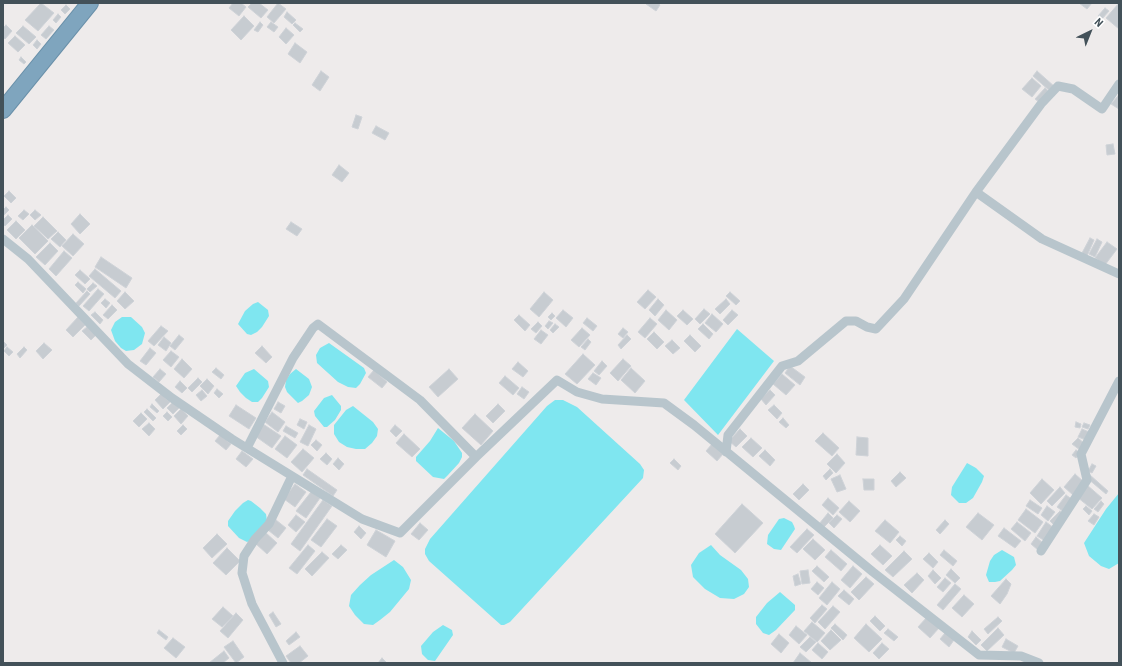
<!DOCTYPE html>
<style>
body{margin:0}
#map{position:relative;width:1122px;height:666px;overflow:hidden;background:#eeebeb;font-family:"Roboto Condensed",sans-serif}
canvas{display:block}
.frame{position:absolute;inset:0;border:4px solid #435159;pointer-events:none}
.north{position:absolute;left:1070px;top:12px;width:40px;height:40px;-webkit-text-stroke:3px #fff;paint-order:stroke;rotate:43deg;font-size:11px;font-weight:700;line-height:16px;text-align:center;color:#435159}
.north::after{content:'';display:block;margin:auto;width:14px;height:18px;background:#435159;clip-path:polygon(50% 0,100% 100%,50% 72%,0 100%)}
</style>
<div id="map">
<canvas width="1122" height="666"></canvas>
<div class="frame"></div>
<div class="north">N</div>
</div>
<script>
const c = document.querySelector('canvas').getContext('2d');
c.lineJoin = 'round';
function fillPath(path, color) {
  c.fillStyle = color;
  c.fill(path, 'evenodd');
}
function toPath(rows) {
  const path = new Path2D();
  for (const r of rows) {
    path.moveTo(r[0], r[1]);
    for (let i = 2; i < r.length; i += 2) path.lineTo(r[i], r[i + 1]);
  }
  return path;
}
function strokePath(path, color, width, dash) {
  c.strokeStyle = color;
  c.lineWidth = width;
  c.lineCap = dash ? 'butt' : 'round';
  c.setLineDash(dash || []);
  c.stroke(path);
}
const water = toPath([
 [258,302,268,310,269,316,262,327,257,332,251,335,247,334,238,324,245,311,253,304],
 [122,317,131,317,142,327,145,333,142,344,134,350,126,351,121,348,115,341,111,330,115,322],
 [737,329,774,361,718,435,684,400],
 [329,343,364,368,366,373,360,384,356,388,348,387,338,382,317,363,316,355,320,348],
 [254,369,268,381,269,387,262,398,258,402,252,402,246,398,240,392,236,386,245,373],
 [296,369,309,379,312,387,309,395,302,401,298,403,287,392,285,387,286,380,290,374],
 [332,395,341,406,341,410,335,420,327,427,324,427,315,416,314,411,324,398],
 [555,400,563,400,577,407,640,464,644,470,643,478,510,622,504,625,501,625,429,561,425,554,425,549,430,539,547,406],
 [353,406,373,422,378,429,377,436,372,443,365,449,356,449,347,447,339,442,334,434,334,425,346,410],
 [438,428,454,441,462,453,462,457,459,463,448,475,444,479,433,477,416,461,416,457,430,441],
 [967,463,976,468,984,476,982,482,973,498,966,503,959,503,951,495,952,487],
 [1119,493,1119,563,1109,569,1101,566,1089,556,1084,543,1106,509],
 [248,500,251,501,260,508,266,514,267,521,252,540,247,542,239,538,228,526,228,521,235,511,243,503],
 [784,518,792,522,794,526,795,529,781,550,774,549,767,544,768,535,779,519],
 [711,545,720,555,741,570,748,579,749,587,744,594,734,599,720,598,705,589,693,577,691,565,699,553],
 [1002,550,1014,557,1016,565,1012,570,1000,581,995,582,989,582,986,575,990,561,994,555],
 [394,560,403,567,411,580,409,589,390,612,380,620,373,625,364,624,355,615,349,606,351,595,360,585,371,575],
 [780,592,795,605,795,610,776,630,769,635,763,633,756,624,756,617,767,603],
 [443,625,452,630,453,635,435,661,428,660,422,654,421,646,433,632]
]);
const building = toPath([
 [41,3,54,13,38,31,25,20,41,3],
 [233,3,241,3,246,7,239,16,229,8,233,3],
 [252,3,259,3,268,10,261,18,248,7,252,3],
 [278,3,286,9,274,23,267,17,278,3],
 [647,3,658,3,660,5,656,11,646,4,647,3],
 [1079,3,1092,3,1087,9,1079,3],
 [1119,3,1119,29,1106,18,1119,3],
 [66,5,70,9,65,14,61,10,66,5],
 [1105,8,1109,11,1102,19,1098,16,1105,8],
 [287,12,296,20,292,24,284,17,287,12],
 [58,14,61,17,56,23,53,20,58,14],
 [244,16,254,26,241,40,231,30,244,16],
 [260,22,263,25,258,32,254,30,260,22],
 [271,22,278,27,274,32,267,27,271,22],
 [295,23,303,29,300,32,293,25,295,23],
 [6,25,12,31,5,39,3,37,3,28,6,25],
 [23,26,36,37,29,44,16,33,23,26],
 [49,26,54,30,46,39,41,35,49,26],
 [286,28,294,35,286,44,279,37,286,28],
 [15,36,25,45,18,52,8,43,15,36],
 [37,40,41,44,37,49,33,45,37,40],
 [295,43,307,52,300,63,288,54,295,43],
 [21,57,26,62,24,64,19,60,21,57],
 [321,71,329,77,320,91,312,85,321,71],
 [1037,71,1055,87,1051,92,1033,76,1037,71],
 [1032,78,1041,86,1032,97,1022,89,1032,78],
 [1045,88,1049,92,1039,102,1035,99,1045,88],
 [1118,96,1119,97,1119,109,1111,104,1118,96],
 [356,115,362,117,358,129,352,127,356,115],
 [376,126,389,133,385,140,372,133,376,126],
 [1113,144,1115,154,1107,155,1106,145,1113,144],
 [339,165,349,173,342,182,332,175,339,165],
 [9,191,16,198,11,203,4,196,9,191],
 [6,207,9,210,3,216,3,210,6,207],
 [24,210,29,214,23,220,18,216,24,210],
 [35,210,41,215,35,220,30,215,35,210],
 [80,214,90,224,80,234,71,224,80,214],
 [8,215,12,219,5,226,3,224,3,220,8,215],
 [43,217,57,231,48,239,34,226,43,217],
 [16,221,25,230,16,239,7,230,16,221],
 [291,222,302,229,297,236,286,229,291,222],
 [32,225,48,241,35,254,19,238,32,225],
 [58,232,66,240,60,247,51,239,58,232],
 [73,234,84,244,73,256,62,246,73,234],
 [1090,238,1094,240,1087,256,1082,253,1090,238],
 [1097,239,1102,242,1095,257,1089,254,1097,239],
 [1107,242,1117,249,1105,265,1095,258,1107,242],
 [50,243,58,251,45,265,36,257,50,243],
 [64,251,72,258,56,276,49,269,64,251],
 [101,257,132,278,126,288,95,267,101,257],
 [95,269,121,291,115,298,89,276,95,269],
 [80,270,90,279,85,284,75,275,80,270],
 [78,282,86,289,83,293,75,285,78,282],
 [93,283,97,286,90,292,87,289,93,283],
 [98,289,104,294,89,311,83,306,98,289],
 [648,290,656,297,645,309,637,302,648,290],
 [87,291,90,294,79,306,76,303,87,291],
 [125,292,134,301,125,309,117,301,125,292],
 [544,292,553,300,539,317,530,309,544,292],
 [730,292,740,301,736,305,726,296,730,292],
 [105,299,110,303,106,308,101,303,105,299],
 [658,299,664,305,655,316,649,310,658,299],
 [726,299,730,304,720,314,715,309,726,299],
 [112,305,117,310,108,319,103,315,112,305],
 [704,309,710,314,700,324,695,319,704,309],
 [563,310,573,318,566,327,556,318,563,310],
 [666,310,677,320,669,330,658,320,666,310],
 [683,310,693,319,687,325,677,316,683,310],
 [732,310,738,315,728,325,723,320,732,310],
 [95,312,103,320,100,324,91,315,95,312],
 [552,313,555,316,551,320,548,317,552,313],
 [712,314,723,324,716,332,705,323,712,314],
 [519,315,530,325,525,331,514,320,519,315],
 [78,317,85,325,73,337,66,330,78,317],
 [587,318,597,326,593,331,583,323,587,318],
 [650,318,657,324,645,338,638,332,650,318],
 [549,321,553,323,548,329,545,326,549,321],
 [538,322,542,326,536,333,531,329,538,322],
 [555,324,559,327,553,333,550,330,555,324],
 [703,324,713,334,709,339,698,329,703,324],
 [161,326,168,331,154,346,148,341,161,326],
 [87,327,96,335,91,340,82,331,87,327],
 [582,328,590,335,579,347,571,340,582,328],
 [623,328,628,332,623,338,618,334,623,328],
 [541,330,548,335,541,344,534,339,541,330],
 [654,332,664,342,657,349,647,339,654,332],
 [179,335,184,339,175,350,170,346,179,335],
 [627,335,631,339,621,349,618,345,627,335],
 [690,335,701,346,695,352,684,341,690,335],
 [164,337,171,343,166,351,158,345,164,337],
 [588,339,591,342,585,350,581,347,588,339],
 [672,340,680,348,673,354,665,346,672,340],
 [3,341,7,345,3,349,3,341],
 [44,343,52,350,43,359,36,351,44,343],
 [262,346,272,357,266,363,255,353,262,346],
 [7,347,13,352,9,356,4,351,7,347],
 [24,347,27,350,20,358,17,354,24,347],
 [150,348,156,353,146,365,140,361,150,348],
 [171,351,179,357,171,367,163,360,171,351],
 [583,354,595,365,577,384,565,374,583,354],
 [182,359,192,369,184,378,174,369,182,359],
 [623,359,631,366,618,381,610,373,623,359],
 [602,361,607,366,599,375,594,371,602,361],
 [518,362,528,371,523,377,512,369,518,362],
 [790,366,805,377,800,385,785,373,790,366],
 [216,368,224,375,221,379,212,372,216,368],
 [631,368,645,381,635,393,621,380,631,368],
 [160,369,166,374,159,382,153,377,160,369],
 [449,369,458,379,438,397,429,387,449,369],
 [374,370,387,382,382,388,368,377,374,370],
 [593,373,601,378,596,385,588,379,593,373],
 [782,374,795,385,786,395,773,384,782,374],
 [505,376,519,388,513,395,499,383,505,376],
 [198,378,202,382,192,392,188,388,198,378],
 [207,379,214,386,208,394,200,386,207,379],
 [180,381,187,388,182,393,175,387,180,381],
 [522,387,529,392,524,399,517,394,522,387],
 [217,389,223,394,219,398,214,393,217,389],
 [202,390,207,396,201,401,196,395,202,390],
 [770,390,775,395,766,405,761,399,770,390],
 [161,394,170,402,163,409,155,400,161,394],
 [173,402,179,408,173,414,167,408,173,402],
 [278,402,285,406,281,413,274,409,278,402],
 [152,404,159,411,157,413,150,407,152,404],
 [498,404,505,411,493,423,486,416,498,404],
 [236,405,256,418,249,429,229,416,236,405],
 [774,405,782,413,777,419,768,410,774,405],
 [147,409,156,418,153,421,144,412,147,409],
 [181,409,188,416,181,424,174,416,181,409],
 [167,412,172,417,168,421,163,416,167,412],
 [272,412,285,422,278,432,265,422,272,412],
 [141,413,147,419,139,427,133,421,141,413],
 [475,414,493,431,481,445,462,428,475,414],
 [783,418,789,425,786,428,779,422,783,418],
 [300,419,307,422,304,429,297,425,300,419],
 [1076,422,1081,424,1080,428,1075,427,1076,422],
 [149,423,155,429,149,436,142,429,149,423],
 [1084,423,1090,425,1088,429,1082,427,1084,423],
 [263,424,281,436,272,448,255,436,263,424],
 [183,425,187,429,181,435,177,431,183,425],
 [309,425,316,429,308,446,300,442,309,425],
 [395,425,402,431,396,437,390,431,395,425],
 [286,426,298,433,295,438,283,431,286,426],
 [740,429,747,436,736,447,729,441,740,429],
 [1082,429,1089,432,1086,440,1078,437,1082,429],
 [823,433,839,448,832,456,815,441,823,433],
 [404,434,420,449,412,457,396,443,404,434],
 [220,435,231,444,226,450,215,441,220,435],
 [285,436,297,445,287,458,275,449,285,436],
 [857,437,868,438,868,456,856,455,857,437],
 [751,438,762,448,753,457,742,447,751,438],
 [1078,438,1085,444,1080,450,1072,444,1078,438],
 [316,440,322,445,317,451,311,445,316,440],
 [712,444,723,454,717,461,706,451,712,444],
 [303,449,314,458,302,472,291,462,303,449],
 [765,450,775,460,770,466,759,456,765,450],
 [1076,450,1080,453,1076,458,1072,455,1076,450],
 [242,451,253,459,246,467,236,459,242,451],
 [326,453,332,459,327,465,320,459,326,453],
 [837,454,845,463,836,473,827,464,837,454],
 [338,458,344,464,339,470,333,464,338,458],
 [674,459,681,466,678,470,670,463,674,459],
 [1092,464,1096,466,1092,473,1088,471,1092,464],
 [307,469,337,490,333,496,303,475,307,469],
 [830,469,833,473,826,480,823,476,830,469],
 [900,472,906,478,896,487,891,481,900,472],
 [1075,474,1084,482,1073,495,1064,487,1075,474],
 [840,475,846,489,837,492,831,479,840,475],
 [1090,475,1108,491,1106,494,1087,478,1090,475],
 [863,479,874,479,874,490,864,490,863,479],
 [1042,479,1054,490,1041,504,1030,493,1042,479],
 [295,484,306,492,295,507,284,499,295,484],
 [803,484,809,490,799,500,793,494,803,484],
 [1087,485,1102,498,1092,509,1077,497,1087,485],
 [1060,487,1065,493,1052,506,1047,501,1060,487],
 [311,492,320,498,306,518,296,511,311,492],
 [1066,495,1073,500,1064,512,1057,507,1066,495],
 [828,498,839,508,833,515,822,505,828,498],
 [323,500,332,506,300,551,291,544,323,500],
 [1030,500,1042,508,1038,514,1026,506,1030,500],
 [849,501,860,511,850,522,839,512,849,501],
 [1101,501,1104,504,1098,512,1094,509,1101,501],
 [742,504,763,523,735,553,715,534,742,504],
 [1047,506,1055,512,1048,521,1041,515,1047,506],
 [1086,506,1092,511,1089,515,1083,509,1086,506],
 [1026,509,1043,522,1035,533,1018,520,1026,509],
 [1060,511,1064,514,1054,525,1050,521,1060,511],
 [828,513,833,518,823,528,819,524,828,513],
 [978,513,994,525,982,540,966,527,978,513],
 [1094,514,1099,517,1094,525,1088,521,1094,514],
 [296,515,305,522,296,532,288,525,296,515],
 [837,515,842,519,834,528,829,523,837,515],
 [327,519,337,526,321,547,311,540,327,519],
 [276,520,286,528,278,538,268,530,276,520],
 [885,520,899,532,890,543,875,531,885,520],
 [945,520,949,524,940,534,936,530,945,520],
 [1017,522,1031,533,1025,541,1011,529,1017,522],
 [1046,522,1054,528,1045,541,1037,536,1046,522],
 [420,523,428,530,419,540,411,534,420,523],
 [359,526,366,533,361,539,354,532,359,526],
 [1004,528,1021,541,1015,548,998,536,1004,528],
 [807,529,814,535,797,553,790,547,807,529],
 [376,530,395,541,386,557,367,545,376,530],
 [265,532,277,543,267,554,255,543,265,532],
 [217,534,227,544,212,558,203,548,217,534],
 [900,536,906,541,902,546,896,540,900,536],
 [1036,537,1043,543,1038,550,1031,544,1036,537],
 [813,539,825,550,815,560,803,549,813,539],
 [308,545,315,551,297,574,289,568,308,545],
 [341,545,347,550,338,559,332,554,341,545],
 [880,545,892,556,883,565,871,554,880,545],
 [227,548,240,561,226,575,213,563,227,548],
 [831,550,847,564,841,571,825,557,831,550],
 [944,550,957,561,953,566,940,555,944,550],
 [904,551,912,559,893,577,885,570,904,551],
 [322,552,329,558,312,576,305,569,322,552],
 [929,553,938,562,933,568,923,559,929,553],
 [817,566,829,577,824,582,812,571,817,566],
 [853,566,862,574,850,588,841,580,853,566],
 [951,569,960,578,955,583,946,575,951,569],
 [808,570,810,583,802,584,800,571,808,570],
 [933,570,941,578,935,584,928,576,933,570],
 [917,573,924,580,912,593,904,585,917,573],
 [798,574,801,584,795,586,793,576,798,574],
 [866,577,874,584,859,600,851,592,866,577],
 [945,578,951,583,943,592,937,587,945,578],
 [1006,579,1011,584,1007,594,1000,604,991,596,1006,579],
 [817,582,824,588,818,595,811,589,817,582],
 [832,582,840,589,827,605,819,598,832,582],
 [955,584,961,589,943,610,937,605,955,584],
 [844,590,854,599,849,605,838,596,844,590],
 [964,595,974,604,962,617,952,608,964,595],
 [822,605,827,609,815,623,810,618,822,605],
 [833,606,840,612,825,629,818,622,833,606],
 [223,607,233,616,222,627,212,619,223,607],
 [273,612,281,624,276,627,269,615,273,612],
 [236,613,243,620,228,638,220,631,236,613],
 [875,616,885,626,880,631,870,621,875,616],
 [927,617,939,628,930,638,918,627,927,617],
 [998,617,1002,621,988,634,984,629,998,617],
 [812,622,825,633,817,642,804,631,812,622],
 [835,624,847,635,843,640,831,628,835,624],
 [866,624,882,639,869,652,854,638,866,624],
 [796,626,807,635,799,644,789,635,796,626],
 [998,628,1004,635,987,651,981,645,998,628],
 [888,629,898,637,894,641,884,633,888,629],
 [159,630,168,637,166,640,157,633,159,630],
 [831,630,841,640,830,650,821,641,831,630],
 [972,631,981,640,976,645,968,637,972,631],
 [296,632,300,637,289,645,286,641,296,632],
 [945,633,954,640,949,647,940,639,945,633],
 [779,634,789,643,781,653,771,644,779,634],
 [810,637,816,642,806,652,800,647,810,637],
 [173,638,185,647,176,658,164,648,173,638],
 [1006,639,1018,646,1014,653,1002,647,1006,639],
 [233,641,244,657,236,663,224,647,233,641],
 [818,643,828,652,822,659,812,650,818,643],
 [882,643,889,649,879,659,873,653,882,643],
 [300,646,308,656,299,663,291,663,286,656,300,646],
 [224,651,229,658,223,663,209,663,224,651],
 [800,653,812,663,793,663,800,653],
 [382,658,387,663,378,663,382,658]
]);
const street = toPath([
 [976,192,1042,239,1119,274],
 [3,239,28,259,128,364,172,398,232,439,362,519,400,533,476,457,557,380,577,392,602,399,664,403,694,425,873,572,979,655,1021,656,1039,663],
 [247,448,293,358,313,328,318,324,420,400,476,457],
 [726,452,728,435,782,366,798,361,846,321,856,321,867,327,876,329,904,299,976,192,1041,104,1058,86,1073,89,1102,109,1119,84],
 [1041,551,1087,480,1081,454,1119,381],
 [283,663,252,604,242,573,244,556,255,539,269,524,292,476]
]);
const highway = toPath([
 [3,110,90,3]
]);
fillPath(water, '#7fe6f0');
fillPath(building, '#c7ccd1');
strokePath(building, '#ced2d7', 1);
strokePath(highway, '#6a90a9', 18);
strokePath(street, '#b8c5cc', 9);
strokePath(highway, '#7fa5be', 16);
</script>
